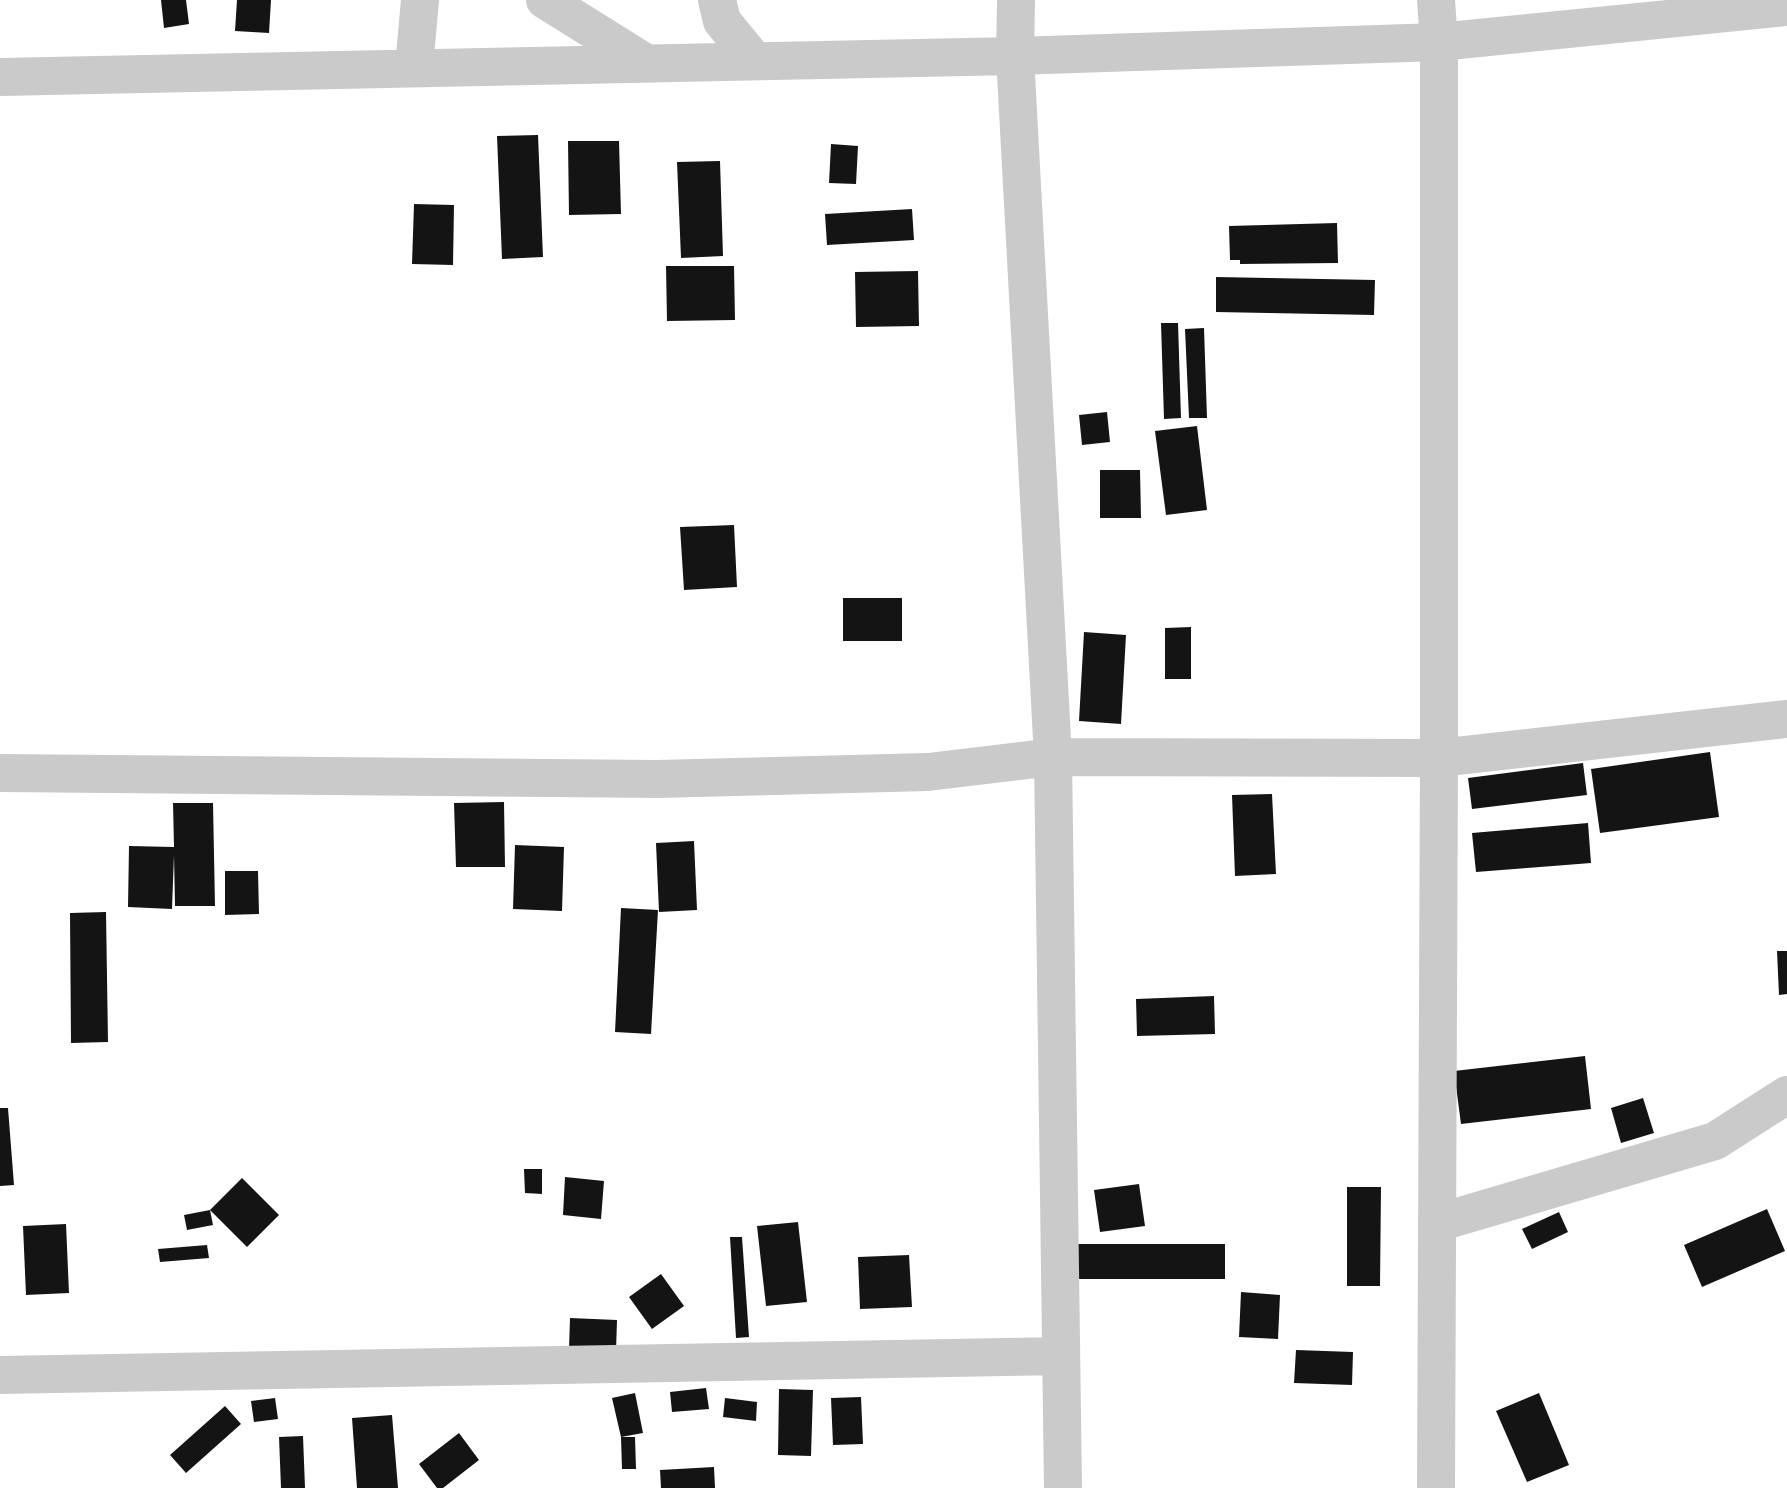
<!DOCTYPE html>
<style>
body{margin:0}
canvas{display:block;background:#fff}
</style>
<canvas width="1787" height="1488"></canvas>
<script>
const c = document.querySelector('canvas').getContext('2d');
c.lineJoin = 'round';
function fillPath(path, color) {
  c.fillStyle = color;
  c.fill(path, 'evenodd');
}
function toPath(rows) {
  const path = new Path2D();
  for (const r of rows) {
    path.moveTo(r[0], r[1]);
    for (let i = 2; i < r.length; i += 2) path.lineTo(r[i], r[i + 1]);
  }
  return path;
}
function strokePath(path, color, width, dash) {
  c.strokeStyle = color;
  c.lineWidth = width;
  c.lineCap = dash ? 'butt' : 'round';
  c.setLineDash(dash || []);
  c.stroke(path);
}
const building = toPath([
 [161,0,186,0,189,24,164,28],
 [237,0,271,0,269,33,235,31],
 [538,135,543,257,502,259,497,136],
 [568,141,619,141,621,214,569,215],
 [831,144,858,146,856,184,829,183],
 [720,161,723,256,681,258,677,162],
 [414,204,454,205,453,265,412,264],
 [912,209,914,240,827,245,825,214],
 [1337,223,1338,263,1240,264,1240,260,1230,260,1229,226],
 [666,266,734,266,735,320,667,321],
 [918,271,919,326,856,327,855,272],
 [1216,277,1375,280,1374,315,1216,312],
 [1161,323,1178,323,1181,418,1164,419],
 [1204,328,1207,418,1189,418,1185,329],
 [1107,412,1110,442,1082,445,1079,415],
 [1197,426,1207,510,1166,515,1155,431],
 [1100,470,1140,470,1141,518,1100,518],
 [734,525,737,587,684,590,680,527],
 [843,598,902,598,902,641,843,641],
 [1191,627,1191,679,1165,679,1165,628],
 [1084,632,1126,635,1121,724,1079,721],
 [1710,752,1719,817,1600,833,1591,769],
 [1583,763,1587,795,1472,809,1468,778],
 [1272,794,1276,874,1235,876,1232,795],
 [504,802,505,867,456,867,454,803],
 [173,803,213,803,215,906,175,906,174,855,172,909,128,907,129,846,174,847],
 [1588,823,1591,863,1476,872,1472,833],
 [694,841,697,910,659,912,656,843],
 [515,845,564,847,562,911,513,909],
 [225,871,258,871,259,914,225,915],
 [621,908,658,910,651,1034,615,1032],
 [106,912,108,1042,71,1043,70,913],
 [1777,951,1787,951,1787,994,1779,995],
 [1214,996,1215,1034,1137,1036,1136,999],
 [1585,1056,1591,1109,1461,1124,1454,1071],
 [1643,1098,1654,1133,1621,1143,1611,1108],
 [0,1108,8,1108,14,1185,0,1186],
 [524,1169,542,1169,542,1194,525,1193],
 [565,1177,604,1181,601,1219,563,1215],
 [242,1178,279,1215,247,1247,210,1210],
 [1139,1184,1145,1226,1100,1232,1094,1190],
 [1347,1187,1381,1187,1380,1286,1347,1286],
 [1767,1209,1785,1251,1702,1287,1684,1245],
 [210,1210,213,1225,187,1230,184,1215],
 [1559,1212,1568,1232,1532,1249,1522,1229],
 [798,1222,807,1302,766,1306,757,1226],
 [66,1224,69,1293,26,1295,23,1226],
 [730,1237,742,1237,749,1337,736,1338],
 [1078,1244,1225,1244,1225,1279,1078,1279],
 [207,1245,209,1258,160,1262,158,1249],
 [909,1255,912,1307,860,1309,858,1257],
 [661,1274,684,1306,652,1329,629,1297],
 [1241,1292,1280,1295,1278,1339,1239,1337],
 [570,1318,617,1320,616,1351,569,1349],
 [1296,1350,1353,1352,1352,1385,1294,1383],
 [706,1388,709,1409,672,1412,670,1392],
 [779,1389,813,1390,811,1456,778,1455],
 [635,1393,643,1433,621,1437,612,1398],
 [1539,1393,1569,1465,1527,1482,1496,1411],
 [861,1397,863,1444,833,1445,831,1398],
 [275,1398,278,1419,254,1422,251,1401],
 [725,1398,757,1402,756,1421,723,1417],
 [225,1406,241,1424,186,1473,170,1455],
 [392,1415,398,1488,357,1488,352,1418],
 [459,1433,479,1460,443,1488,437,1488,419,1464],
 [303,1436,305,1488,281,1488,279,1437],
 [621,1437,635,1437,636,1469,622,1469],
 [714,1467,715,1488,661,1488,660,1470]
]);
const minor = toPath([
 [545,0,646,63],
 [717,0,722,21,754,60],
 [1016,0,1015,56,1053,757,1063,1488],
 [414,67,420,0],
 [0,77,1015,56,1439,42,1787,7],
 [0,773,658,779,928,772,1053,757,1439,758,1787,719],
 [1437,1223,1715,1141,1787,1095],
 [0,1375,1061,1356],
 [1436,1488,1439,758,1439,42,1436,0]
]);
fillPath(building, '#141414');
strokePath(minor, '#cacaca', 38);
</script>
